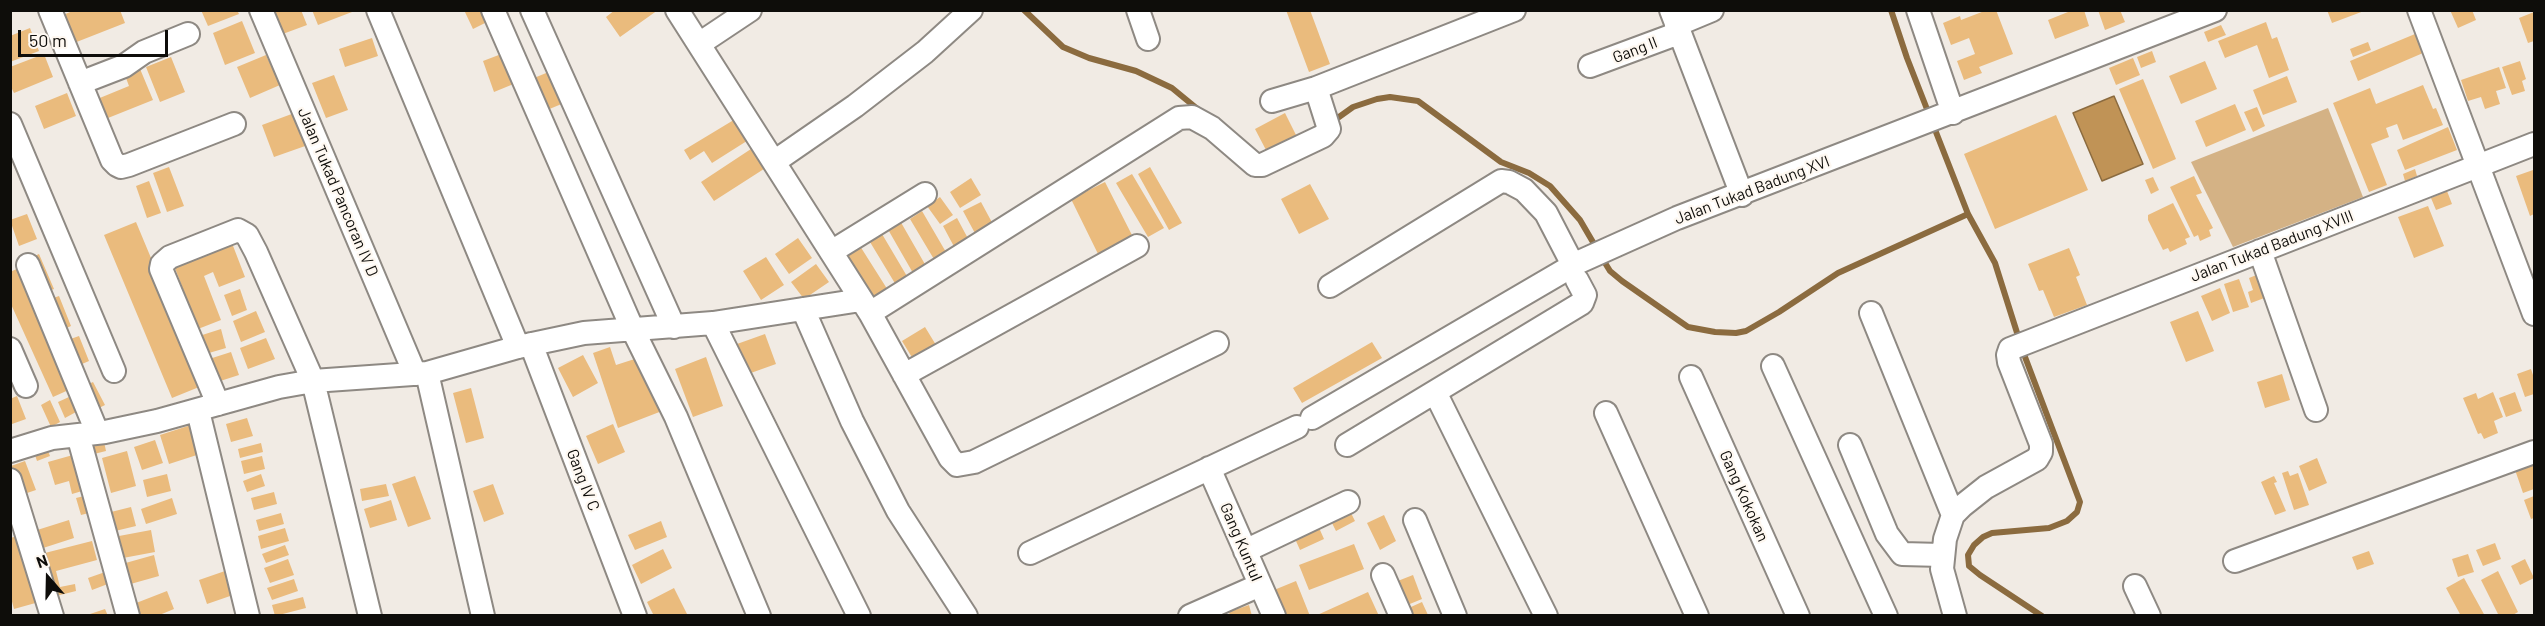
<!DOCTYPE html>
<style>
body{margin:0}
#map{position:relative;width:2545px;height:626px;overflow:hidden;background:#f1ebe4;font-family:Barlow,sans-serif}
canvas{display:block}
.frame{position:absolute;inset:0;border:12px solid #0e0d0a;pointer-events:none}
.north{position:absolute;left:18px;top:548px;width:60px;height:60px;-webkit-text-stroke:4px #fef8f1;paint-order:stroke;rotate:340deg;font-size:16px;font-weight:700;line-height:24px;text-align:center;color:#0e0d0a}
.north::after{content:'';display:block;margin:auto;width:21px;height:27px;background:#0e0d0a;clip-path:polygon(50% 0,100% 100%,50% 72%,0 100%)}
.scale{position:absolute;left:18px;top:30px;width:150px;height:27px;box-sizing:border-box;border:3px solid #0e0d0a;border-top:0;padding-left:8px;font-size:18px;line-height:21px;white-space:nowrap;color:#0e0d0a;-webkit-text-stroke:4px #fef8f1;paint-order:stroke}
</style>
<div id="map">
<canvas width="2545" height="626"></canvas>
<div class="frame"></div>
<div class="north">N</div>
<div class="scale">50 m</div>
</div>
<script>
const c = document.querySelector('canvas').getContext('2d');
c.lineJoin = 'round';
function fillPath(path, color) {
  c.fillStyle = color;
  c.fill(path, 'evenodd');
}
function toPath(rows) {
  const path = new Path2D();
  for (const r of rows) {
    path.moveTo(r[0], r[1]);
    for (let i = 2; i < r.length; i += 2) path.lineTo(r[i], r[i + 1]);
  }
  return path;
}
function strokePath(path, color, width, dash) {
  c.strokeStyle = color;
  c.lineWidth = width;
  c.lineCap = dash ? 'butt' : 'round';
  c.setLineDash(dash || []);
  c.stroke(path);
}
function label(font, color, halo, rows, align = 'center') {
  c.font = font + ' Barlow,sans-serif';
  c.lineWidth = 4.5;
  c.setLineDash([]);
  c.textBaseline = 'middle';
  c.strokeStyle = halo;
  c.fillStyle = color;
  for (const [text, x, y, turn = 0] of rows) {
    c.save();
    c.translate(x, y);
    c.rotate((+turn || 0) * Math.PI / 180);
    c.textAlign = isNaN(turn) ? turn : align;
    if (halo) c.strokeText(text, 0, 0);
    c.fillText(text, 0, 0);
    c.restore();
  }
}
const green = toPath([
 [2328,108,2363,197,2233,247,2191,162]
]);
const water = toPath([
 [2114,96,2143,164,2102,181,2073,113,2114,96]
]);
const stream = toPath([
 [1024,10,1063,47,1089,58,1136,71,1172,88,1200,111],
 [1891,10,1907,58,1968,214,1995,263,2019,339],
 [1332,122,1353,107,1377,99,1390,97,1418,101,1501,162,1529,173,1550,186,1580,220,1597,249],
 [1602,258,1610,271,1622,281,1688,327,1715,332,1736,333,1746,331,1779,312,1838,273,1968,214],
 [2022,349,2080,502,2077,512,2067,521,2049,528,1992,533,1983,537,1974,545,1968,555,1969,566,1980,575,2042,616]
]);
const building = toPath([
 [75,10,120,10,125,23,74,43,63,15],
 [201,10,237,10,239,14,208,26],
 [270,10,301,10,307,25,280,35],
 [312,10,351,10,352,12,318,25],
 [464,10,484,10,489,21,473,29],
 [615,10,658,10,620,37,606,17],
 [1286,10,1310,10,1330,64,1309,72],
 [1987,10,1996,10,2013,54,1979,67,1982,73,1964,80,1957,61,1975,54,1969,38,1951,45,1943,23,1960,16,1961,20],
 [2073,10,2084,10,2089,26,2055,39,2048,20],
 [2098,10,2120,10,2125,22,2105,30],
 [2327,10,2364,10,2364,11,2332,23],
 [2450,10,2472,10,2476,20,2458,28],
 [2534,12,2534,41,2528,43,2519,18],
 [242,21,255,53,225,65,213,33],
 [2266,22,2272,39,2277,37,2289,70,2269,78,2257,45,2225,58,2218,41],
 [2221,25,2226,35,2208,42,2204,32],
 [30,28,39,51,10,62,10,36],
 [2415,34,2423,53,2358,81,2350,61],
 [372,38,378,56,345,67,339,49],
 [2368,42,2371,50,2353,57,2350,49],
 [2152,51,2156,62,2141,68,2137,57],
 [504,53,516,83,494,92,483,61],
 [44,54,53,77,14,93,10,85,10,67],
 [266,55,280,85,250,98,237,67],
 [171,57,185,92,160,102,146,67],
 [2133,58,2140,75,2116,85,2109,68],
 [2205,61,2217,89,2181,104,2169,76],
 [2520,61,2526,79,2522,81,2525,91,2512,95,2502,67],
 [138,64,153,100,98,122,90,102,129,86,123,70],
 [2499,67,2506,88,2496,91,2500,104,2485,109,2481,97,2468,101,2461,80],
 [551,71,564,103,547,110,534,78],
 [334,75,348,110,326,118,312,83],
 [2287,76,2297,102,2263,115,2253,90],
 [2143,79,2176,159,2153,169,2119,89],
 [2423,85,2433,109,2436,108,2443,125,2403,140,2397,124,2386,128,2389,137,2371,144,2387,185,2369,192,2333,103,2370,88,2376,104],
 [67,93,76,116,44,129,35,106],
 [2235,104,2246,130,2206,147,2195,121],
 [2257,107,2265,126,2253,132,2244,112],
 [297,112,308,145,274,157,262,125],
 [1285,113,1296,135,1266,150,1255,129],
 [2056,115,2088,190,1995,229,1964,154],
 [737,118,750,139,712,163,704,151,690,160,684,150],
 [2448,127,2457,150,2405,170,2397,150],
 [754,147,767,167,714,201,701,182],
 [169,167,184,206,167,212,153,173],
 [1150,167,1182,223,1169,230,1138,174],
 [2415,169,2417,176,2405,181,2403,174],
 [2533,170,2534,214,2530,216,2516,176],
 [1132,174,1164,228,1148,237,1116,183],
 [2194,176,2202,193,2196,195,2213,228,2209,230,2211,236,2200,241,2198,235,2194,237,2170,187],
 [2153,177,2159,190,2151,194,2145,180],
 [971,178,981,195,960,208,950,192],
 [149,181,161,213,147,218,136,186],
 [1105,182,1135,241,1100,258,1071,199],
 [1310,184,1329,219,1299,234,1281,199],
 [2447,191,2452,204,2436,210,2431,198],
 [940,197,953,215,940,224,927,206],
 [981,202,995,228,977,237,963,211],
 [2173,203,2190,237,2185,239,2187,244,2170,252,2168,248,2163,250,2148,220,2148,215],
 [2428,206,2444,246,2414,258,2398,217],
 [922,211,950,259,938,266,910,219],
 [27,214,37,239,19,246,10,220],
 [957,218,972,246,958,254,943,226],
 [899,219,930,273,917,280,886,226],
 [136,222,204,385,172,398,104,235],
 [882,234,911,283,899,290,870,242],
 [230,238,245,277,219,287,213,272,204,276,221,320,198,329,172,260],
 [798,238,812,258,789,274,775,254],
 [860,246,891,295,876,304,846,255],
 [2069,248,2080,275,2076,277,2087,305,2054,317,2043,290,2039,291,2028,264],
 [39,254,54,289,43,293,28,259],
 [766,257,784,285,761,300,743,271],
 [816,264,829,282,804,299,791,282],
 [19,268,73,388,53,397,10,302,10,272],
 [2259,274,2267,297,2251,303,2248,292,2253,290,2249,278],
 [2239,279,2249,307,2233,312,2224,284],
 [2220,288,2230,313,2212,321,2201,296],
 [240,289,247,310,232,316,224,295],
 [59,296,71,326,58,332,45,301],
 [256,311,265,332,241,342,233,321],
 [2198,311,2214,351,2186,362,2170,322],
 [925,327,936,345,913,359,902,341],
 [221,329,226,348,202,355,196,337],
 [765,334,776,364,748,374,737,344],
 [79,336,89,361,75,367,65,341],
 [266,338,275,359,248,369,240,348],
 [1372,342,1382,358,1302,403,1293,388],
 [610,347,616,365,644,356,662,411,618,428,593,353],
 [231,352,239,375,214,383,206,360],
 [583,355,598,383,573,397,558,368],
 [706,357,723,406,693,417,675,369],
 [2531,369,2534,378,2534,394,2525,397,2517,374],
 [2282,374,2290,400,2265,408,2257,382],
 [93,382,105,405,93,411,82,387],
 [471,388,484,438,466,443,453,393],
 [2493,392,2503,417,2494,421,2498,433,2484,439,2481,433,2478,434,2463,398,2476,393,2478,399],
 [2515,392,2522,411,2506,417,2499,398],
 [17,396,26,419,12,424,10,399],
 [69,397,76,412,65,418,58,402],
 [50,400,60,422,51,427,41,405],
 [247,418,253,436,231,442,226,424],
 [613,424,625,452,598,464,586,436],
 [191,425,200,454,169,464,160,435],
 [103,437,106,451,90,455,87,441],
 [155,440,163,463,142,470,134,447],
 [261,443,263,452,240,458,238,449],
 [46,446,50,456,37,461,34,452],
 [127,451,136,486,111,493,102,458],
 [80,453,89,489,72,494,69,481,55,485,48,462],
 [262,456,265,469,244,474,241,461],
 [2534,456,2534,489,2523,493,2513,464],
 [2317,458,2327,483,2309,491,2299,466],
 [25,461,36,490,21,495,11,466],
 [2288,471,2290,476,2298,473,2309,505,2294,510,2282,473],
 [167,474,171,491,147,497,143,480],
 [261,474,265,486,247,492,243,481],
 [415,476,431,519,408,527,392,484],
 [2274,476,2277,482,2274,483,2286,511,2275,515,2261,482],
 [386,484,389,496,362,501,360,489],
 [493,484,504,514,484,522,473,491],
 [274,492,277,504,254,510,251,498],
 [88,495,93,512,81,515,76,498],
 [2534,496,2534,518,2531,519,2524,500],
 [172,498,177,514,146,524,141,509],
 [391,500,397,520,370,528,364,509],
 [131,507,136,526,111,532,107,513],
 [1348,507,1355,521,1336,531,1329,517],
 [281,513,284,524,259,531,256,520],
 [1384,515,1396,541,1380,550,1367,523],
 [69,520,74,538,40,549,34,531],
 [661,521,667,537,635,550,628,535],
 [1316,521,1324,539,1300,550,1292,532],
 [285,528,289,541,261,549,258,536],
 [151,530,155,552,123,558,119,536],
 [22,535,39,602,14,609,10,594,10,538],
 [92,541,97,560,56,571,60,587,75,584,76,591,52,597,41,554],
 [2495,543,2501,559,2483,566,2476,550],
 [1354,544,1364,569,1309,590,1299,565],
 [285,545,289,555,266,563,262,554],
 [663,549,672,568,641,584,632,565],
 [2369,551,2374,564,2357,570,2352,557],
 [2468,554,2474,572,2458,577,2452,559],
 [154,555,159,576,127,585,122,564],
 [288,559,294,575,270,583,264,568],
 [2525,559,2534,578,2520,585,2511,566],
 [108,571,113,582,92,590,88,578],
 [225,571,233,595,207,604,199,580],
 [2498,571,2518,612,2511,616,2499,616,2481,580],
 [1413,575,1422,599,1400,608,1390,584],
 [2464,578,2485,616,2461,616,2446,588],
 [294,579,298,591,272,600,267,588],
 [1296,581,1310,616,1284,616,1274,590],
 [674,588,688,616,654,616,647,602],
 [167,591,174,609,157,616,135,616,131,605],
 [1368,592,1379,616,1315,616],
 [303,597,306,608,275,616,272,605],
 [1422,602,1428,615,1404,616,1402,611],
 [1249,605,1252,616,1230,616,1229,612],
 [105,609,108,616,87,616,87,615]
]);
const minor = toPath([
 [50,10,112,160,117,165,121,167,129,165,234,124],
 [261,10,415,374],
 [378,10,518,347],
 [493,10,632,328,676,417,759,616],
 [532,10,674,327],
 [677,10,870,313,950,458,957,465,974,462,1217,343],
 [1138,10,1148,39],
 [1671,10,1742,195],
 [1918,10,1953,113],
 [2419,10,2534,314],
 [1676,25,1712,10],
 [699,44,750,10],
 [1590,66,1679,33],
 [80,83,124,66,144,52,188,34],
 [1272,101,1316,88,1514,10],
 [10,124,114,371],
 [774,162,855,106,925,52,971,10],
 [2260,251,2316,410],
 [831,252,925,194],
 [28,265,97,432],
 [1330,286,1501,181,1509,182,1524,190,1546,213,1573,265],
 [803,309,852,421,898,511,966,616],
 [870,313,1179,118,1192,117,1212,128,1255,165,1262,165,1323,136,1329,129,1316,88],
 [1871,313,1953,515],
 [713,323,859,616],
 [531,344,635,616],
 [10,349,26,386],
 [1773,366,1886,616],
 [427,373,483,616],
 [904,375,1137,246],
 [1691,377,1798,616],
 [1435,392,1546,616],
 [218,404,161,269,162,264,170,257,238,230,247,235,256,252,313,381,370,616],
 [198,411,248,616],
 [1606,413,1697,616],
 [1312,418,1579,262,1677,218,2215,10],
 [78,435,128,616],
 [1347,445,1582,303,1585,295,1577,280],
 [1850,445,1887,534,1902,554,1942,555],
 [10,451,52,438,105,432,157,421,279,387,313,381,427,373,518,347,584,333,713,323,861,300],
 [1209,468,1274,616],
 [10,480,52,616],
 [1415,520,1455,616],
 [1245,551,1348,502],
 [1030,553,1297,427],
 [2235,561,2534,452],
 [1383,575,1401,616],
 [2135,586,2149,616],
 [1190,616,1260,585],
 [1955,616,1942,569,1945,539,1953,515,1962,506,1986,487,2037,459,2041,452,2041,444,2009,362,2008,355,2010,349,2534,144]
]);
const streetNames = [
 ["Gang II",1635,50,-21],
 ["Jalan Tukad Badung XVI",1752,190,-21],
 ["Jalan Tukad Pancoran IV D",338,192,67],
 ["Jalan Tukad Badung XVIII",2272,246,-21],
 ["Gang IV C",583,480,69],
 ["Gang Kokokan",1744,496,66],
 ["Gang Kuntul",1241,542,67]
];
fillPath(green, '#d4b285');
fillPath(water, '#c09356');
strokePath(water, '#8b6b3f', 1.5);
strokePath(stream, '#8b6b3f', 6);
fillPath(building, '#eabb7d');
strokePath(minor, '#8e8983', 26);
strokePath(minor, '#fff', 22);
label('16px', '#0e0d0a', '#fef8f1', streetNames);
</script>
